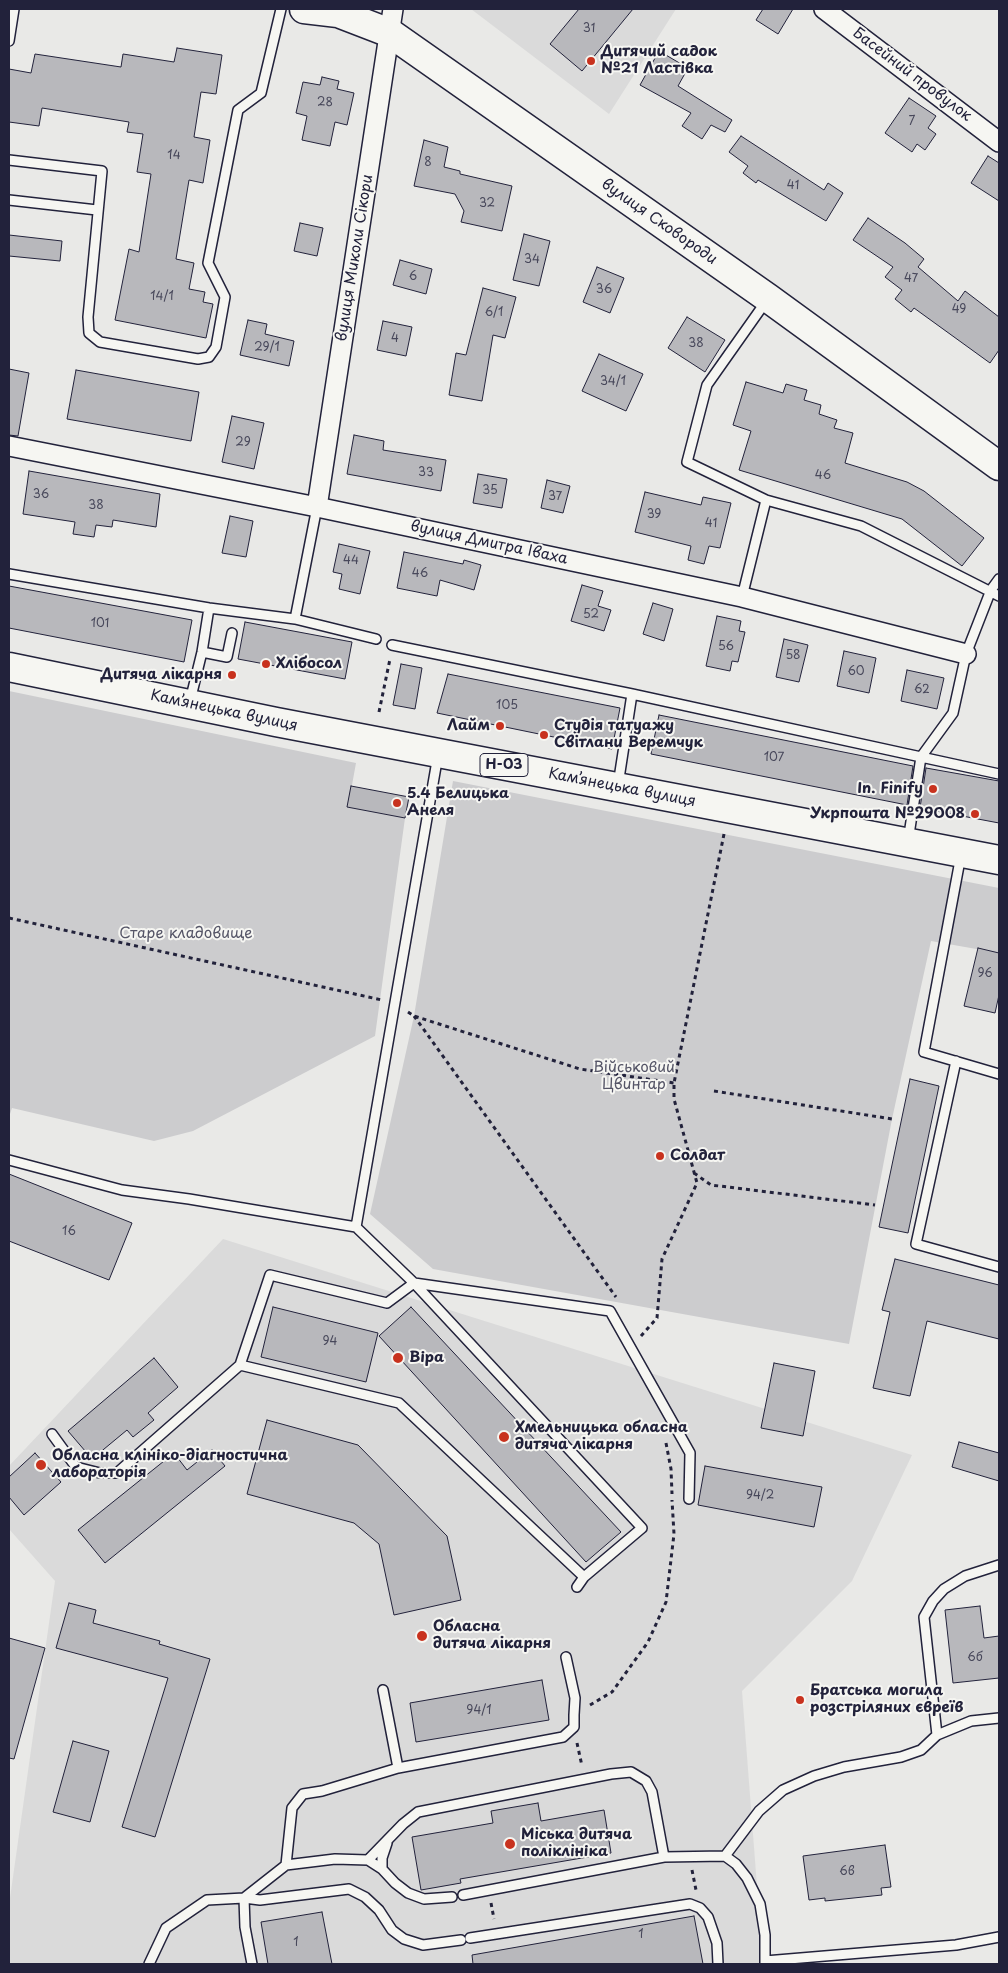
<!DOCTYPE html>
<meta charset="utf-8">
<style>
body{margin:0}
#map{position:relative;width:1008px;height:1973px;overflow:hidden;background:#e9e9e7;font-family:"Playpen Sans",sans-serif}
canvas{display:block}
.frame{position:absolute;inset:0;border:10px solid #22223b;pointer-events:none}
</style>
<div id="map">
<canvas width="1008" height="1973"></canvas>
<div class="frame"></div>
</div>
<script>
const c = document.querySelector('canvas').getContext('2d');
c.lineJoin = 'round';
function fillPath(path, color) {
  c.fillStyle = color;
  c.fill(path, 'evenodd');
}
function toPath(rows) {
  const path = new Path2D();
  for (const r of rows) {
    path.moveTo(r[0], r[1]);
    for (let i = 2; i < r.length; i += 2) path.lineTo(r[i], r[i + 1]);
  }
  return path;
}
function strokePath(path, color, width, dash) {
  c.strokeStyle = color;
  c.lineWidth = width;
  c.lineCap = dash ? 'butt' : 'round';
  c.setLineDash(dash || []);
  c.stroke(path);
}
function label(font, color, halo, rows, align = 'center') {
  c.font = font + ' "Playpen Sans",sans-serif';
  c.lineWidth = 4;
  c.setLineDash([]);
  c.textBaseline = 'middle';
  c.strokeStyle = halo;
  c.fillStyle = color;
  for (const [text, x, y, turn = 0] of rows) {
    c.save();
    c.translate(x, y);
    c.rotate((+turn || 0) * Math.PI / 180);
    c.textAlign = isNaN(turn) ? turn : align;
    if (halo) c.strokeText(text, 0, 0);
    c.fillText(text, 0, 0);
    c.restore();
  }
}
const built = toPath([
 [471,9,676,9,609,114],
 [223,1239,912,1455,852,1581,742,1691,763,1964,9,1964,9,1905,55,1581,9,1529,9,1466]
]);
const green = toPath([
 [9,691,356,763,348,807,405,818,375,1036,193,1131,154,1141,12,1108,9,1117],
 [453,781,999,888,999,953,931,941,892,1119,849,1344,433,1269,370,1214,414,1016]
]);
const building = toPath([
 [579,9,633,9,582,71,550,44,579,9],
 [763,9,793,9,778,34,756,20,763,9],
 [177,48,222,55,216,94,201,92,194,137,210,140,203,183,189,180,176,259,194,263,189,289,205,292,203,302,213,304,206,338,115,320,129,249,139,252,151,174,137,172,143,134,127,132,129,122,42,108,39,126,9,122,9,69,31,73,35,54,121,67,123,54,174,62,177,48],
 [659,51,688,68,678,86,732,120,725,132,711,125,702,139,682,126,691,113,640,85,659,51],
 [322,77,339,81,337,89,354,93,347,125,335,122,330,146,302,140,307,116,296,113,303,82,320,85,322,77],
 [909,98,936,116,928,128,936,134,925,150,917,144,912,152,885,133,909,98],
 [741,136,824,190,828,183,843,193,826,221,758,180,756,183,743,173,748,166,729,152,741,136],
 [424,140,448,147,444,167,460,171,460,174,512,186,502,231,461,222,464,211,455,194,414,186,424,140],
 [988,156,999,163,999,201,971,183,988,156],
 [868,218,905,243,924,259,918,267,958,301,965,291,999,317,999,350,990,363,914,308,911,312,895,299,902,290,885,277,893,267,853,240,868,218],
 [300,223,323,228,317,256,294,251,300,223],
 [524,234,550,241,539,286,513,280,524,234],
 [9,235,62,241,60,261,9,256,9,235],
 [400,260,432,269,426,294,393,285,400,260],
 [597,267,624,278,610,313,583,302,597,267],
 [483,288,516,297,505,338,493,335,482,401,449,395,456,353,466,355,483,288],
 [687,317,725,340,705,372,668,348,687,317],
 [248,320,267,324,265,334,294,341,289,366,240,355,248,320],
 [383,321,412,327,406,356,377,350,383,321],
 [599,354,643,374,626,411,582,391,599,354],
 [9,369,29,373,18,436,9,435,9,369],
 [76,370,199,392,191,441,67,419,76,370],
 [746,382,783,393,786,384,807,390,804,400,821,405,819,414,837,420,834,428,853,433,845,463,907,482,924,491,984,538,962,566,902,519,739,470,751,431,733,425,746,382],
 [232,416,264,423,254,469,222,462,232,416],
 [354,435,384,441,383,450,446,460,441,491,347,474,354,435],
 [29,471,160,494,156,527,113,520,112,527,96,525,94,537,73,534,75,522,23,514,29,471],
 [478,474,507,479,502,508,473,503,478,474],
 [547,480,570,486,563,513,541,508,547,480],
 [645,492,701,505,703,497,731,503,720,548,709,546,704,564,688,560,691,546,635,532,645,492],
 [230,516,253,521,246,557,222,553,230,516],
 [339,544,370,551,360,594,339,589,342,574,333,572,339,544],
 [404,552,463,564,464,560,481,565,474,590,440,580,437,596,397,588,404,552],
 [582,585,603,591,598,606,611,610,604,631,571,621,582,585],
 [9,586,192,620,184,662,9,628,9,586],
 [653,603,673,609,664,641,643,634,653,603],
 [717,616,741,621,739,631,745,632,738,662,732,661,730,671,706,666,717,616],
 [245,622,352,642,345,679,238,659,245,622],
 [784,639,808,645,799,682,776,677,784,639],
 [844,651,876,658,869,693,837,686,844,651],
 [401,664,422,668,415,709,393,705,401,664],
 [907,670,944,678,937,709,901,701,907,670],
 [448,674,620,708,612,749,437,713,448,674],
 [659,715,913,766,907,805,651,754,659,715],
 [926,768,999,781,999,823,920,808,926,768],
 [351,786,409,797,405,818,347,807,351,786],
 [978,948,999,953,999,995,995,1013,964,1006,978,948],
 [910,1079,939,1086,908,1233,879,1227,910,1079],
 [9,1174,132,1223,109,1280,9,1241,9,1174],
 [895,1259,999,1285,999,1339,927,1321,910,1396,873,1388,890,1312,882,1310,895,1259],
 [273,1307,378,1333,366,1382,261,1357,273,1307],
 [411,1307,621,1532,586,1562,379,1336,411,1307],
 [154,1358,178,1387,148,1413,154,1420,133,1437,127,1430,92,1459,68,1431,154,1358],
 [774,1363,815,1371,803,1436,761,1428,774,1363],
 [267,1420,358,1445,447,1536,461,1600,394,1615,379,1544,354,1523,247,1494,267,1420],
 [959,1442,999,1453,999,1481,952,1467,959,1442],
 [212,1450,225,1466,105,1563,78,1530,174,1453,187,1470,212,1450],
 [35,1453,61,1482,24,1515,9,1497,9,1477,35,1453],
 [705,1466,822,1487,814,1527,698,1505,705,1466],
 [69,1603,96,1610,93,1623,160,1641,159,1644,210,1659,155,1837,122,1827,168,1678,56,1648,69,1603],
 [980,1606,984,1638,999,1636,999,1678,953,1683,945,1610,980,1606],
 [9,1638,45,1648,14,1759,9,1758,9,1638],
 [542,1680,549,1720,416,1742,410,1703,542,1680],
 [73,1741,109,1751,90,1822,53,1812,73,1741],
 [538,1803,541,1821,604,1810,611,1853,460,1879,461,1883,421,1890,412,1837,493,1823,491,1811,538,1803],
 [885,1845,891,1887,881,1888,882,1895,825,1901,825,1898,809,1900,803,1856,885,1845],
 [322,1912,332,1964,268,1964,261,1922,322,1912],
 [694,1916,703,1964,473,1964,472,1955,694,1916]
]);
const path = toPath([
 [379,712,390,659],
 [9,918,382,1000],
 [408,1012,414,1016,580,1069,674,1083],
 [414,1016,616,1297],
 [714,1091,892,1119],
 [694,1173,711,1185,875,1205],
 [641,1336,657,1318,662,1259,697,1183,674,1099,674,1083,724,834],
 [666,1443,671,1469,672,1494],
 [590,1705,612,1692,648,1642,666,1602,674,1534,672,1500],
 [577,1743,582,1766],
 [692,1870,696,1890],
 [491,1903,494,1919]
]);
const lane = toPath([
 [9,41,14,9],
 [9,160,102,171,88,317,89,333,100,342,198,359,209,357,216,347,225,297,208,263,238,110,261,93,281,9],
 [9,200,97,210],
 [767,300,707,385,687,462,766,500,861,526,999,596],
 [9,574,209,608,295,619,376,639],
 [742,597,766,500],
 [295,619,317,507],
 [392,645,632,694,999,774],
 [202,652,227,657,232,633],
 [190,701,202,652,209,608],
 [618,785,632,694],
 [908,841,921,757,953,713,966,654,991,590,999,579],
 [961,855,924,1052,999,1074],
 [956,1061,916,1244,999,1267],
 [9,1160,122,1190,189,1199,356,1227,438,755],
 [356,1227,414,1283,642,1528,584,1577,399,1403,240,1365,270,1275,387,1303,414,1283,610,1311,690,1453,689,1499],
 [52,1434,76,1467,100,1473,117,1473,240,1365],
 [577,1587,584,1577],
 [383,1690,398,1768],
 [937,1735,924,1617,933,1601,944,1589,965,1576,999,1565],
 [725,1856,759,1811,783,1790,814,1776,844,1767,901,1757,921,1750,937,1735,971,1721,999,1718],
 [368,1860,403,1824,418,1812,611,1774,631,1772,646,1781,652,1792,664,1857,725,1856,736,1864,747,1878,760,1904,765,1935,765,1964],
 [286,1865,292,1808,303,1794,322,1791,398,1768,563,1737,574,1727,574,1715,575,1698,566,1657],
 [382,1869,382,1858,387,1843],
 [463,1895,664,1857],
 [244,1898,286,1865,335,1859,368,1860,382,1869,395,1883,408,1893,424,1899,452,1897],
 [244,1898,245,1927,252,1964],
 [470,1938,690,1904,700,1908,708,1917,717,1943,718,1964],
 [765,1961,956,1945,999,1937],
 [149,1964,166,1928,207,1900,244,1898,260,1900,349,1889,365,1897,379,1910,392,1930,404,1939,423,1945,461,1940]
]);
const street = toPath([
 [824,9,999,142],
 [9,446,317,507,742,597,966,654],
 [317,507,393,9]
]);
const primary = toPath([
 [304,9,338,13,390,33,768,298,999,466],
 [9,667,276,722,999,860]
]);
const markers = [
 [591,61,5,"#c8321e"],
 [266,664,5,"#c8321e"],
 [232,675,5,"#c8321e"],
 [500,726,5,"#c8321e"],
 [544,735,5,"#c8321e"],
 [933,789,5,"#c8321e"],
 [397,803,5,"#c8321e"],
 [975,814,5,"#c8321e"],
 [660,1156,5,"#c8321e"],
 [398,1358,6,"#c8321e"],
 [504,1437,6,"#c8321e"],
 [41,1465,6,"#c8321e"],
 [422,1636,6,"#c8321e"],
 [800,1700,5,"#c8321e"],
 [510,1844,6,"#c8321e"]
];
const numberNames = [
 ["31",589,29],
 ["28",325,103],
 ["7",912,122],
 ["14",174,156],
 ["8",428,163],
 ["41",793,186],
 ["32",487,204],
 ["34",532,260],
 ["6",413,277],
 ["47",911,279],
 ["36",604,290],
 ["14/1",162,297],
 ["49",959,310],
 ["6/1",494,313],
 ["4",395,339],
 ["38",696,344],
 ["29/1",267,348],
 ["34/1",613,382],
 ["29",243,443],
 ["33",426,473],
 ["46",823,476],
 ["35",490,491],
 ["36",41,495],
 ["37",555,497],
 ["38",96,506],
 ["39",654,515],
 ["41",711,524],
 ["44",351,561],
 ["46",420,574],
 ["52",591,615],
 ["101",100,624],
 ["56",726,647],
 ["58",793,656],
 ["60",856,672],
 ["62",922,690],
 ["105",507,706],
 ["107",774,758],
 ["96",985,974],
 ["16",69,1232],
 ["94",330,1342],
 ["94/2",760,1496],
 ["6б",975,1658],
 ["94/1",479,1711],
 ["6в",847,1872],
 ["1",641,1935],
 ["1",296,1943]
];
const shields = [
 [504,765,48]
];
const shieldNames = [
 ["Н-03",504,765]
];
const poiNames = [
 ["Дитячий садок",601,52],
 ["№21 Ластівка",601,69],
 ["Хлібосол",276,664],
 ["Дитяча лікарня",222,675,"right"],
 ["Лайм",490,726,"right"],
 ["Студія татуажу",554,726],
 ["Світлани Веремчук",554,743],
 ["In. Finify",923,789,"right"],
 ["5.4 Белицька",407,794],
 ["Анеля",407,811],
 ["Укрпошта №29008",965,814,"right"],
 ["Солдат",670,1156],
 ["Віра",409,1358],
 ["Хмельницька обласна",515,1428],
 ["дитяча лікарня",515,1445],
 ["Обласна клініко-діагностична",52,1456],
 ["лабораторія",52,1473],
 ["Обласна",433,1627],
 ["дитяча лікарня",433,1644],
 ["Братська могила",810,1691],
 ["розстріляних євреїв",810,1708],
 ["Міська дитяча",521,1835],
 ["поліклініка",521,1852]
];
const streetNames = [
 ["Басейний провулок",912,75,37],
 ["вулиця Сковороди",659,222,35],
 ["вулиця Миколи Сікори",355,258,-81],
 ["вулиця Дмитра Іваха",489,543,12],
 ["Камʼянецька вулиця",224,711,12],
 ["Камʼянецька вулиця",622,788,11]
];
const parkNames = [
 ["Старе кладовище",186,934],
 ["Військовий",634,1068],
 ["Цвинтар",634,1085]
];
fillPath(built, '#dadada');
fillPath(green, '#ccccce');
fillPath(building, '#b8b8bc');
strokePath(building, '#22223b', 1);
strokePath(lane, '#22223b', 12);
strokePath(street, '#22223b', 22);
strokePath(primary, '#22223b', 31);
strokePath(path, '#22223b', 3, [4, 4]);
strokePath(lane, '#f6f6f2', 9);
strokePath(street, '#f6f6f2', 19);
strokePath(primary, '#f6f6f2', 28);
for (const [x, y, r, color] of markers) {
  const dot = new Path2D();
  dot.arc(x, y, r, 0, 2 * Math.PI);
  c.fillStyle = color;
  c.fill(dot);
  strokePath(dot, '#f6f6f2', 2);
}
label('12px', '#48485b', null, numberNames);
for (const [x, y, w] of shields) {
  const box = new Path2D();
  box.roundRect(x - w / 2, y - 11.5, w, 23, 4);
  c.fillStyle = '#f6f6f2';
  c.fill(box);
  strokePath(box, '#22223b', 1);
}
label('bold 14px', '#22223b', null, shieldNames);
label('bold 15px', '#22223b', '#f6f6f2', poiNames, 'left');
label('15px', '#22223b', '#f6f6f2', streetNames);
label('15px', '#555567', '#f6f6f2', parkNames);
</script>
